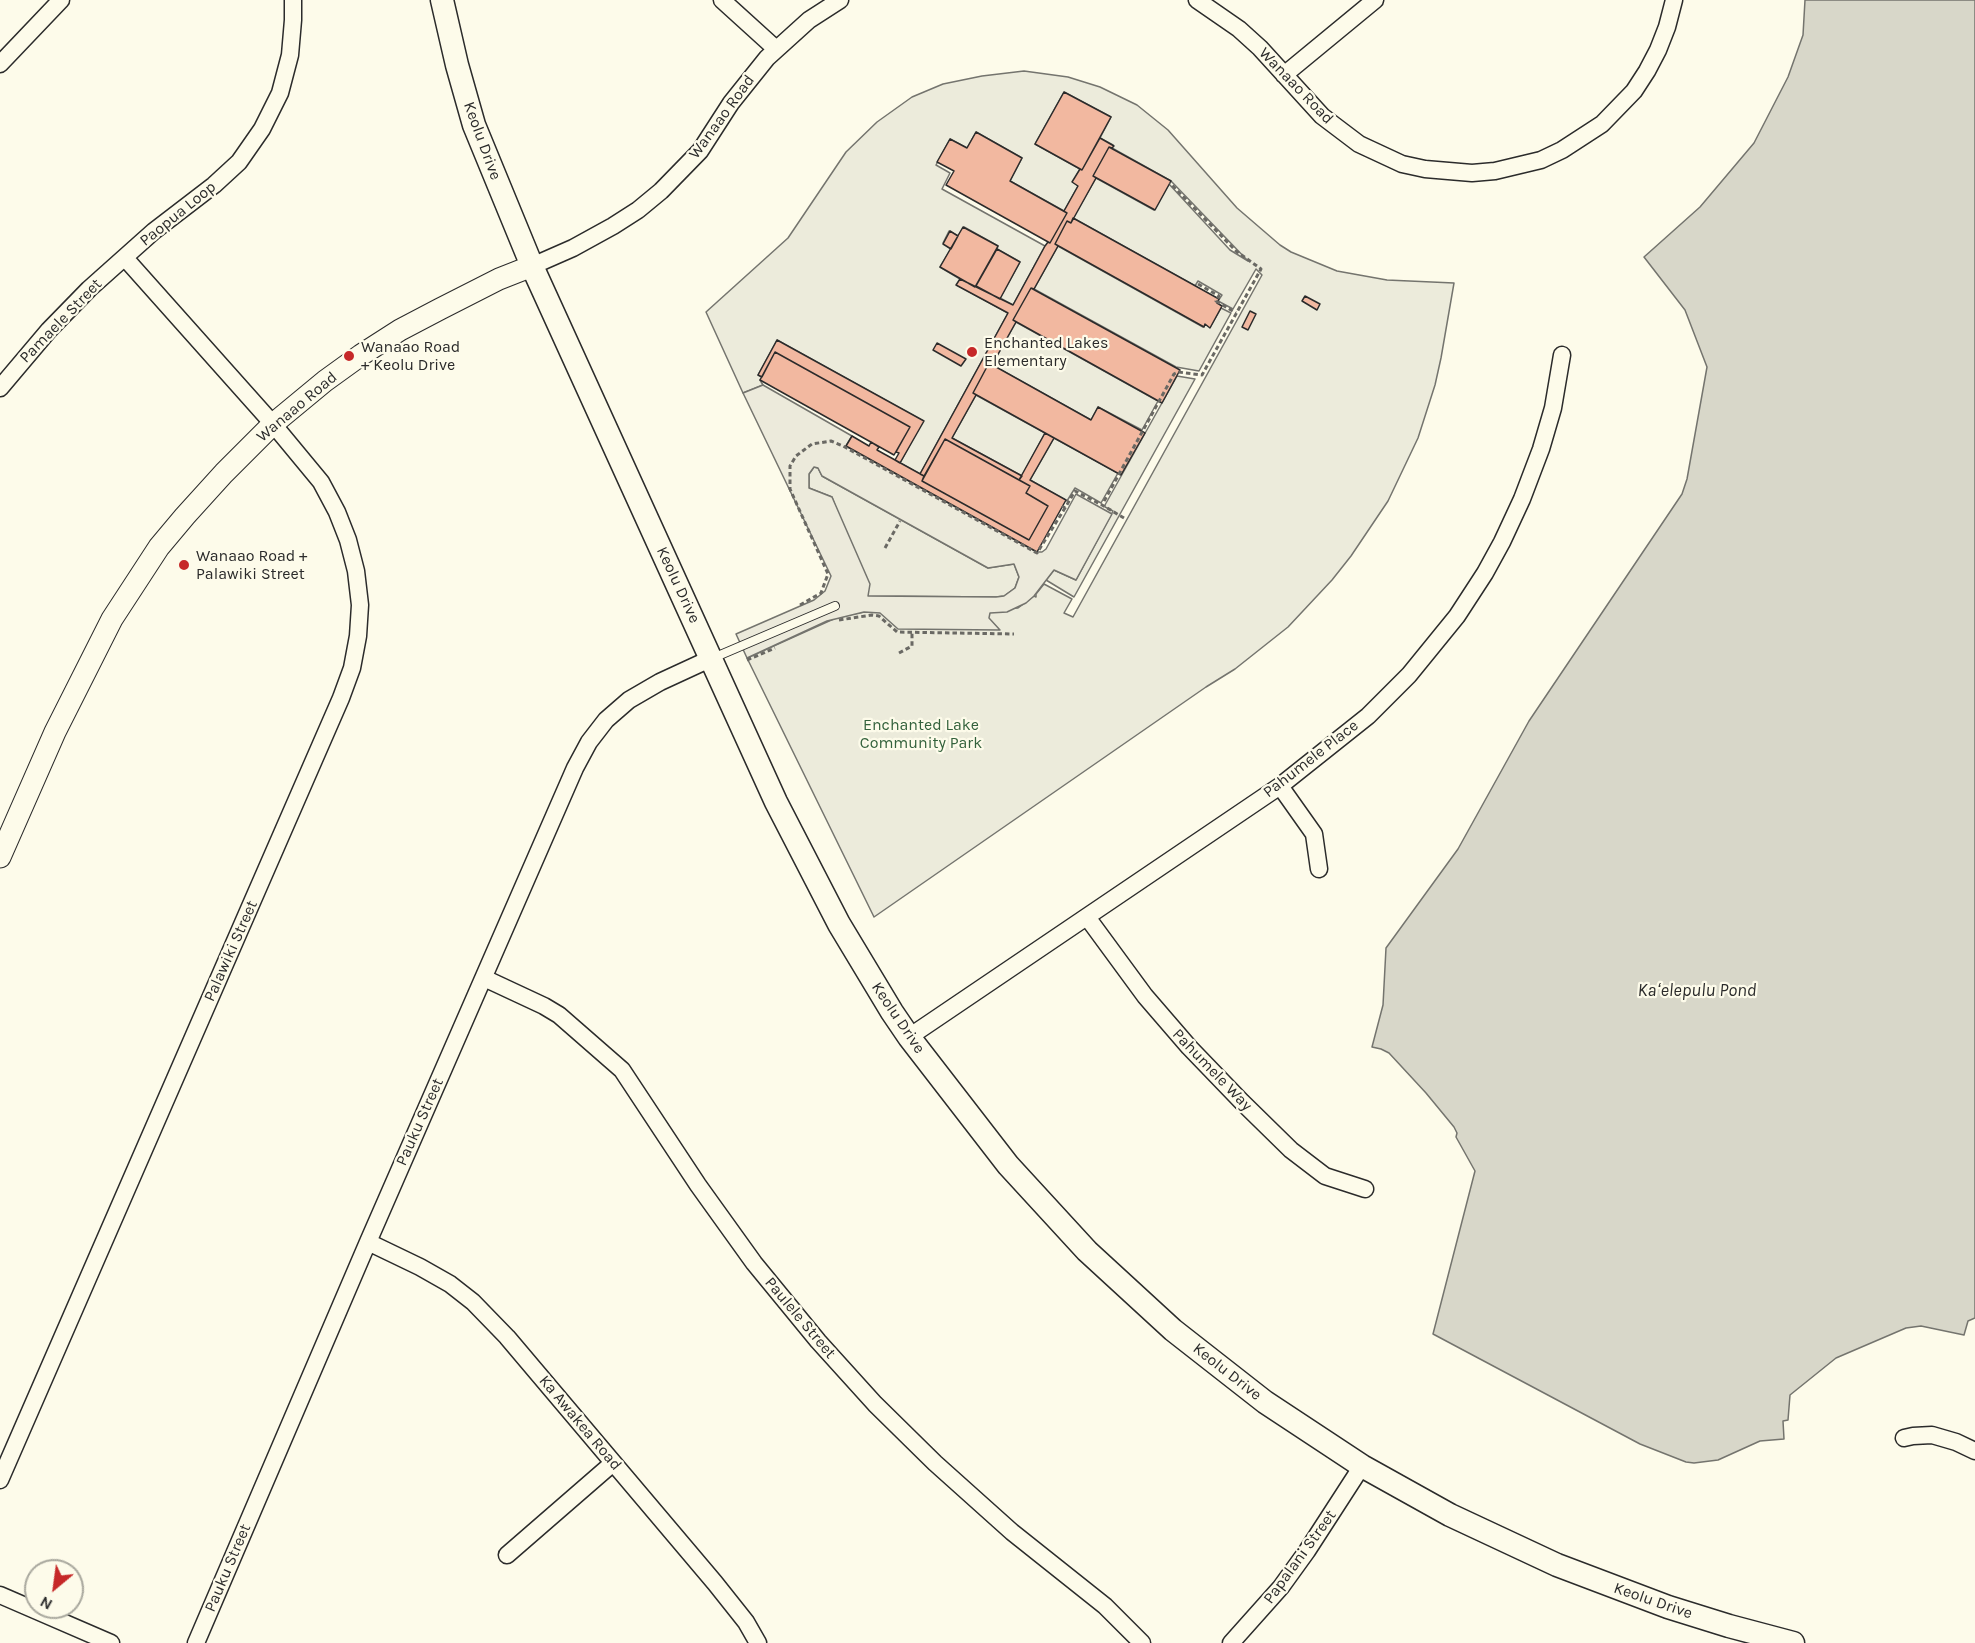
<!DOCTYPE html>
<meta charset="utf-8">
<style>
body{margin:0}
#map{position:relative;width:1975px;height:1643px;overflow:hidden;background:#fdfbea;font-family:Karla,sans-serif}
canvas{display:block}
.north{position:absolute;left:24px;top:1559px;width:60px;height:60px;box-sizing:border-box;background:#fdfbea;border:2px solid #a9a89e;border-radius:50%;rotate:209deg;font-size:16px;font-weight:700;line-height:24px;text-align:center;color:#2b2b2b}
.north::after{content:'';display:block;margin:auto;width:21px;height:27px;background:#c62828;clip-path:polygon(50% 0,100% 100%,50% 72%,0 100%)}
</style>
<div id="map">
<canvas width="1975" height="1643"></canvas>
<div class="north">N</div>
</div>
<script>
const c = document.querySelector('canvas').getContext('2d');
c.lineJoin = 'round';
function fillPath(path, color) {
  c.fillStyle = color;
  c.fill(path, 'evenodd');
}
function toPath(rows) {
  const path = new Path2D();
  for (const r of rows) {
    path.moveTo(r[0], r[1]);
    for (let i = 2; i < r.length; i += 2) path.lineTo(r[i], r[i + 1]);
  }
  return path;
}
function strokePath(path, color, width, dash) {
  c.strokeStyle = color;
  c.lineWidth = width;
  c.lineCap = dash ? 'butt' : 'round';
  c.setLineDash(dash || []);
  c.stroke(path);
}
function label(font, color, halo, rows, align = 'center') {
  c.font = font + ' Karla,sans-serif';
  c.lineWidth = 4.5;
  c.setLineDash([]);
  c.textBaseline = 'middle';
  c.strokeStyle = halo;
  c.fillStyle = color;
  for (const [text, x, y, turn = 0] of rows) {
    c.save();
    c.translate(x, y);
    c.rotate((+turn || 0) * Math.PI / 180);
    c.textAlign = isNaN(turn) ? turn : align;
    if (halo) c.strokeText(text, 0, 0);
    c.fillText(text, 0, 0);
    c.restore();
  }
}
const green = toPath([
 [1024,71,1068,77,1100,87,1137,105,1168,130,1237,208,1280,245,1291,252,1337,271,1387,280,1454,283,1441,358,1435,385,1418,438,1388,501,1351,556,1332,580,1288,627,1235,669,1206,687,874,917,747,658,838,617,864,612,1018,608,1034,596,1036,597,1036,594,1044,584,1072,599,1064,613,1073,617,1262,275,1256,269,1233,309,1218,301,1222,295,1198,281,1195,286,1073,218,1096,178,1154,210,1169,184,1230,250,1248,261,1171,181,1112,148,1113,145,1100,138,1111,117,1064,92,1035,144,1080,169,1073,182,1078,186,1064,211,1010,181,1022,158,976,132,967,148,950,139,936,165,950,173,942,189,1045,246,1013,305,1000,298,1020,262,997,249,998,246,964,227,958,236,949,231,943,243,951,249,940,267,960,279,957,285,1008,313,920,474,900,463,923,421,777,340,758,375,762,377,760,380,763,385,743,393,706,312,788,238,846,152,877,122,912,97,943,84,982,76,1024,71],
 [1058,246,1203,327,1205,324,1210,327,1221,308,1231,313,1199,371,1176,367,1034,289,1058,246],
 [1016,322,1158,401,1142,430,1098,407,1091,420,992,365,1016,322],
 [1177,376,1195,379,1074,597,1046,580,1054,570,1076,580,1113,511,1105,507,1105,505,1177,376],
 [976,395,1045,433,1022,476,952,438,976,395],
 [1054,438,1118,473,1101,503,1075,488,1067,501,1030,480,1054,438],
 [814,467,818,468,822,476,988,568,1014,564,1019,577,1015,588,1004,596,996,597,868,596,832,497,809,488,809,474,814,467]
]);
const parking = toPath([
 [763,385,852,436,846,446,1037,552,1042,552,1046,549,1076,494,1112,514,1076,580,1054,570,1034,596,1026,603,1007,612,990,613,989,618,1000,630,898,629,880,613,864,612,827,621,747,658,736,634,814,600,825,591,831,576,743,393,763,385],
 [814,467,818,468,822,476,988,568,1014,564,1019,577,1015,588,1004,596,996,597,868,596,870,584,832,497,809,488,809,474,814,467]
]);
const water = toPath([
 [1805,0,1975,0,1975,1318,1968,1321,1964,1335,1921,1326,1906,1328,1836,1358,1790,1395,1788,1420,1783,1421,1784,1439,1760,1441,1718,1460,1694,1463,1686,1462,1640,1444,1433,1334,1475,1171,1456,1137,1457,1133,1454,1127,1426,1093,1389,1053,1381,1049,1372,1047,1383,1005,1386,948,1458,849,1529,721,1682,494,1687,479,1707,367,1685,310,1644,257,1700,207,1754,143,1788,77,1803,35,1805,0]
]);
const building = toPath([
 [1064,92,1111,117,1082,170,1035,144,1064,92],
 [976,132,1022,158,1010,181,1067,213,1050,243,946,185,954,171,937,162,950,139,967,148,976,132],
 [1100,138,1114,146,1112,148,1109,147,1093,176,1096,178,1071,223,1067,221,1055,244,1058,246,1034,289,1031,288,1013,320,1016,322,992,365,989,363,973,393,976,395,952,438,1022,476,1019,480,945,439,924,476,920,474,1008,313,956,285,960,279,1013,305,1045,246,1048,242,1050,243,1067,213,1064,211,1078,186,1072,182,1080,169,1082,170,1100,138],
 [1109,147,1171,181,1155,210,1093,176,1109,147],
 [1073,218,1219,299,1217,303,1222,306,1210,328,1205,324,1204,327,1055,244,1067,221,1071,223,1073,218],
 [963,227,998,246,975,287,940,267,963,227],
 [950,231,958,236,951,249,943,244,950,231],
 [997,249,1020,262,1000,299,976,286,997,249],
 [1031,288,1180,370,1162,403,1013,320,1031,288],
 [1305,296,1320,304,1317,310,1302,301,1305,296],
 [1250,311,1256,314,1248,330,1242,327,1250,311],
 [777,340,924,421,900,463,895,460,899,453,896,452,910,427,775,352,762,377,758,375,777,340],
 [937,343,966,359,961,366,933,350,937,343],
 [775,352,910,427,894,455,760,380,775,352],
 [989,363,1091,420,1098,407,1145,433,1121,475,973,393,989,363],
 [1045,433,1054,438,1030,480,1066,500,1037,552,846,446,852,436,869,446,871,442,879,447,877,450,924,476,922,481,1029,540,1048,506,1026,493,1030,486,1019,480,1045,433],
 [945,439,1030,486,1026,493,1048,506,1029,540,922,481,945,439]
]);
const path = toPath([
 [1198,284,1219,296,1216,301,1236,313],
 [1062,506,1065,508,1075,491,1102,505],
 [1124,518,1102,505,1174,374,1178,372,1202,375,1261,269,1236,251,1170,183],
 [885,548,900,521],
 [800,605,821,593,828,574,790,489,790,466,796,456,812,444,831,441,843,446,1037,553,1065,508],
 [839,620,872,615,879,616,897,632,1014,634],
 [899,653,912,646,912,633],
 [747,660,775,648]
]);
const service = toPath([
 [713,658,835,606]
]);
const minor = toPath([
 [722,0,776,49],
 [1197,0,1239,29,1260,48,1322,116,1359,144,1402,164,1425,169,1472,173,1495,171,1541,160,1562,150,1602,124,1634,91,1647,71,1658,50,1667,27,1674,0],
 [0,64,61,0],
 [1284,75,1375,0],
 [532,266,573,248,613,226,638,210,661,191,700,151,731,103,767,58,809,20,840,0],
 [0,388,49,330,89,289,154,231,214,185,239,162,262,129,280,93,290,55,293,20,293,0],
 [1280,786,1314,834,1319,869],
 [1087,917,1145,996,1189,1047,1242,1102,1291,1150,1325,1176,1365,1189],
 [484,978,544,1006,559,1015,622,1070,698,1185,754,1263,818,1341,875,1404,935,1463,1012,1532,1105,1606,1142,1643],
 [909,1037,1280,786,1368,716,1409,675,1457,616,1485,573,1502,542,1522,499,1541,449,1553,408,1562,355],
 [368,1242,420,1267,450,1284,473,1302,507,1337,715,1583,746,1622,758,1643],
 [1904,1438,1913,1436,1932,1435,1956,1442,1975,1451],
 [0,1480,341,698,352,668,358,636,360,605,356,571,348,540,337,512,321,482,273,424,125,258],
 [507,1555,613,1463],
 [0,1595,111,1643],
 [196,1643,368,1242,575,768,589,742,606,720,629,700,660,682,712,658],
 [1231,1643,1281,1587,1307,1551,1362,1466]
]);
const tertiary = toPath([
 [0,857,55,732,112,619,159,547,185,516,224,473,273,424,325,381,361,355,400,330,440,309,499,279,532,266]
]);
const secondary = toPath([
 [442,0,457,65,474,125,532,266,776,802,839,924,892,1012,909,1037,1008,1165,1087,1251,1173,1330,1265,1402,1362,1466,1450,1515,1557,1565,1668,1607,1729,1626,1793,1643]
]);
const markers = [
 [972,352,6,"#c62828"],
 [349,356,6,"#c62828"],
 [184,565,6,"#c62828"]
];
const streetNames = [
 ["Wanaao Road",1296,86,46],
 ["Wanaao Road",722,117,-54],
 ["Keolu Drive",482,141,70],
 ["Paopua Loop",178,214,-39],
 ["Pamaele Street",61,321,-46],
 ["Wanaao Road",297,407,-40],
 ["Keolu Drive",678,585,65],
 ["Pahumele Place",1311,759,-38],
 ["Palawiki Street",231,951,-66],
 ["Keolu Drive",898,1018,56],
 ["Pahumele Way",1212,1070,46],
 ["Pauku Street",420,1122,-66],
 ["Paulele Street",800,1318,50],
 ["Keolu Drive",1227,1372,38],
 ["Ka Awakea Road",580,1423,50],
 ["Papalani Street",1300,1557,-54],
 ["Pauku Street",228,1568,-67],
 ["Keolu Drive",1653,1601,19]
];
const poiNames = [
 ["Enchanted Lakes",984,343],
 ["Elementary",984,361],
 ["Wanaao Road",361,347],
 ["+ Keolu Drive",361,365],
 ["Wanaao Road +",196,556],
 ["Palawiki Street",196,574]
];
const parkNames = [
 ["Enchanted Lake",921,725],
 ["Community Park",921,743]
];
const waterNames = [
 ["Kaʻelepulu Pond",1697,991]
];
fillPath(green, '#ecebdb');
strokePath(green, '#74746e', 1.5);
fillPath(parking, '#eceadb');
strokePath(parking, '#74746e', 1.5);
fillPath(water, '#d8d7c9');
strokePath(water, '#74746e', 1.5);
fillPath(building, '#f2b8a0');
strokePath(building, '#2b2b2b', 1.5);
strokePath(service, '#2b2b2b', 10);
strokePath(minor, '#2b2b2b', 19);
strokePath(tertiary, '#2b2b2b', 23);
strokePath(secondary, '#2b2b2b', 25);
strokePath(path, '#6a6964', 3, [4.5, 3]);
strokePath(service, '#fdfbea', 8);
strokePath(minor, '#fdfbea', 16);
strokePath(tertiary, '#fdfbea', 21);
strokePath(secondary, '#fdfbea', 22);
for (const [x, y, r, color] of markers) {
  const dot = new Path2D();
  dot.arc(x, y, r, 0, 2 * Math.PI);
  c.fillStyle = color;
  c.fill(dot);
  strokePath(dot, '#fdfbea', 2);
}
label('16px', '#2b2b2b', '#fdfbea', streetNames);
label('16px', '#2b2b2b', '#fdfbea', poiNames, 'left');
label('16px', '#34623c', '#fdfbea', parkNames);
label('italic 18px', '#2b2b2b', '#fdfbea', waterNames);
</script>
